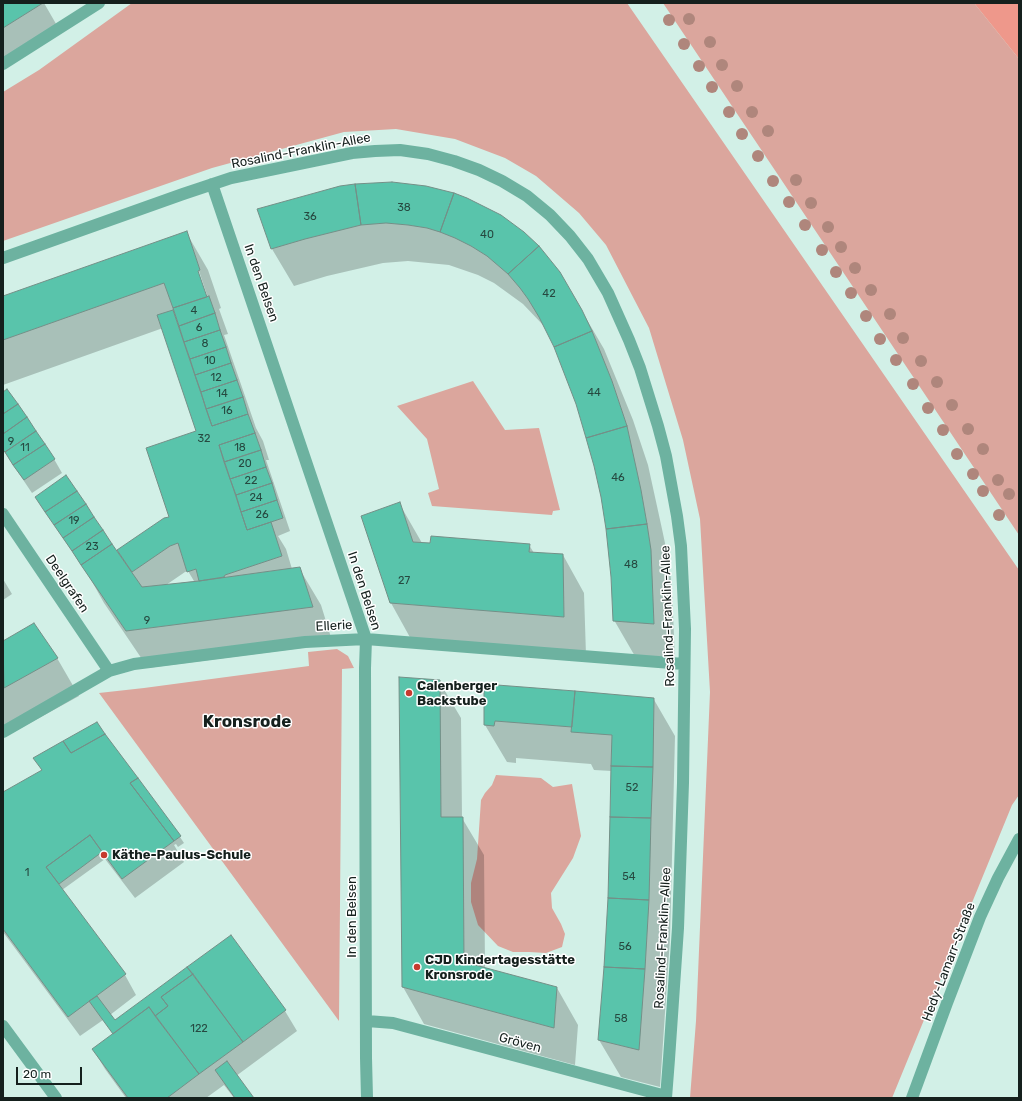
<!DOCTYPE html>
<meta charset="utf-8">
<style>
body{margin:0}
#map{position:relative;width:1022px;height:1101px;overflow:hidden;background:#d2f0e7;font-family:Rubik,sans-serif}
canvas{display:block}
.frame{position:absolute;inset:0;border:4px solid #15201d;pointer-events:none}
.scale{position:absolute;left:16px;top:1067px;width:66px;height:18px;box-sizing:border-box;border:2px solid #15201d;border-top:0;padding-left:5px;font-size:12px;line-height:14px;white-space:nowrap;color:#15201d;-webkit-text-stroke:3px #fff;paint-order:stroke}
</style>
<div id="map">
<canvas width="1022" height="1101"></canvas>
<div class="frame"></div>
<div class="scale">20 m</div>
</div>
<script>
const c = document.querySelector('canvas').getContext('2d');
c.lineJoin = 'round';
function fillPath(path, color) {
  c.fillStyle = color;
  c.fill(path, 'evenodd');
}
function toPath(rows) {
  const path = new Path2D();
  for (const r of rows) {
    path.moveTo(r[0], r[1]);
    for (let i = 2; i < r.length; i += 2) path.lineTo(r[i], r[i + 1]);
  }
  return path;
}
function strokePath(path, color, width, dash) {
  c.strokeStyle = color;
  c.lineWidth = width;
  c.lineCap = dash ? 'butt' : 'round';
  c.setLineDash(dash || []);
  c.stroke(path);
}
function label(font, color, halo, rows, align = 'center') {
  c.font = font + ' Rubik,sans-serif';
  c.lineWidth = 3;
  c.setLineDash([]);
  c.textBaseline = 'middle';
  c.strokeStyle = halo;
  c.fillStyle = color;
  for (const [text, x, y, turn = 0] of rows) {
    c.save();
    c.translate(x, y);
    c.rotate((+turn || 0) * Math.PI / 180);
    c.textAlign = isNaN(turn) ? turn : align;
    if (halo) c.strokeText(text, 0, 0);
    c.fillText(text, 0, 0);
    c.restore();
  }
}
const green = toPath([
 [132,3,627,3,1019,570,1019,795,1012,805,892,1098,690,1098,696,1021,710,692,700,519,683,440,649,328,606,245,579,213,536,176,505,158,455,139,396,129,344,132,212,168,3,241,3,92,39,70],
 [663,3,974,3,1019,59,1019,535],
 [473,381,505,430,539,428,560,510,553,511,552,515,432,506,428,493,439,489,427,439,397,406],
 [337,649,348,656,354,668,342,669,339,1021,99,693,144,688,309,666,308,652],
 [496,775,541,778,553,787,572,784,581,836,573,858,551,893,552,908,561,924,565,934,562,947,546,953,529,952,513,952,498,946,478,925,471,902,471,883,477,859,481,800,485,793,492,785]
]);
const forest = toPath([
 [974,3,1019,3,1019,59]
]);
const shadow = toPath([
 [3,3,44,3,59,29,3,64],
 [340,187,559,272,604,349,633,420,648,465,662,529,669,562,672,589,675,661,636,658,614,620,612,577,607,529,595,465,577,404,555,346,543,325,523,304,494,283,478,275,449,265,408,261,383,263,327,276,294,286,272,249],
 [186,232,208,270,221,308,219,309,228,334,224,335,256,428,263,441,269,460,266,460,290,531,278,536,286,549,292,569,299,568,321,605,333,644,148,668,104,603,90,578,44,510,36,497,117,552,165,519,170,517,197,431,163,328,3,385,3,297],
 [197,268,198,268,208,298,206,298],
 [188,571,194,581,166,585,185,572],
 [3,393,54,459,62,473,32,493,3,450],
 [399,503,422,543,529,545,534,553,563,555,584,593,586,655,412,641,391,603],
 [3,579,12,594,3,600],
 [34,625,57,658,79,696,3,738,3,642],
 [439,681,461,718,462,818,484,855,485,968,557,988,578,1025,575,1065,424,1024,403,987],
 [485,685,653,698,675,736,670,938,660,1087,621,1077,599,1040,609,898,612,771,594,770,591,764,516,758,516,763,507,762,485,725],
 [96,723,180,837,184,843,178,847,176,844,174,845,184,862,135,898,105,859,62,890,125,975,136,995,110,1015,115,1022,230,936,285,1011,297,1031,236,1076,253,1098,234,1098,224,1085,206,1098,126,1098,105,1069,93,1049,114,1034,103,1020,80,1036,3,932,3,794,42,771,35,758]
]);
const building = toPath([
 [3,3,43,3,3,28,3,3],
 [392,182,426,186,454,193,440,232,427,228,408,225,386,223,361,225,355,184,392,182],
 [355,184,361,225,305,239,271,249,257,209,340,186,355,184],
 [454,193,467,198,501,215,524,232,539,246,508,274,487,256,471,246,455,238,440,232,454,193],
 [187,231,200,270,198,271,207,297,173,308,164,283,3,340,3,296,187,231],
 [539,246,560,272,582,310,592,331,554,347,539,317,528,299,520,288,508,274,539,246],
 [209,296,215,313,179,326,173,308,209,296],
 [173,310,212,426,248,414,255,433,219,445,247,530,271,522,282,556,225,575,224,577,199,581,196,569,187,572,178,543,170,546,132,572,117,550,164,518,169,517,146,448,196,431,157,315,173,310],
 [215,313,220,330,184,342,179,326,215,313],
 [220,330,226,347,190,359,184,342,220,330],
 [592,331,612,381,627,426,586,438,576,404,554,347,592,331],
 [226,347,231,363,195,375,190,359,226,347],
 [231,363,237,380,201,392,195,375,231,363],
 [237,380,243,397,206,409,201,392,237,380],
 [7,389,18,404,3,414,3,392,7,389],
 [243,397,248,414,212,426,206,409,243,397],
 [18,404,27,417,3,434,3,414,18,404],
 [27,417,36,431,5,452,3,450,3,434,27,417],
 [627,426,641,490,647,524,606,529,601,497,594,466,586,438,627,426],
 [36,431,45,444,13,465,5,452,36,431],
 [255,433,261,450,224,462,219,445,255,433],
 [45,444,55,459,24,480,13,465,45,444],
 [261,450,266,467,230,479,224,462,261,450],
 [266,467,272,483,236,495,230,479,266,467],
 [66,475,77,491,45,512,35,497,66,475],
 [272,483,277,500,241,512,236,495,272,483],
 [77,491,86,504,54,525,45,512,77,491],
 [277,500,283,518,247,530,241,512,277,500],
 [400,502,413,542,430,543,431,536,530,544,529,552,563,554,564,617,390,603,361,516,400,502],
 [86,504,94,517,63,538,54,525,86,504],
 [94,517,103,530,72,551,63,538,94,517],
 [647,524,651,550,654,624,613,621,611,577,606,529,647,524],
 [103,530,112,544,81,565,72,551,103,530],
 [112,544,142,587,199,581,300,567,313,607,126,631,81,565,112,544],
 [34,623,58,658,4,688,3,641,34,623],
 [399,677,440,680,441,817,463,817,464,962,557,987,554,1028,402,987,399,677],
 [484,684,575,691,572,727,495,721,494,726,484,725,484,684],
 [575,691,654,698,653,767,611,766,612,735,571,732,575,691],
 [97,722,105,734,71,753,63,741,97,722],
 [105,734,138,778,130,783,174,841,122,879,90,835,46,867,126,974,68,1017,3,929,3,792,42,770,33,758,63,741,71,753,105,734],
 [611,766,653,767,651,818,610,817,611,766],
 [138,778,181,836,174,841,130,783,138,778],
 [610,817,651,818,649,900,608,898,610,817],
 [90,835,102,852,59,884,46,867,90,835],
 [608,898,649,900,645,969,604,967,608,898],
 [231,935,286,1010,243,1042,187,967,231,935],
 [187,967,193,974,161,997,168,1006,155,1016,149,1007,113,1034,89,1001,97,996,115,1020,187,967],
 [604,967,645,969,639,1050,598,1040,604,967],
 [193,974,243,1042,199,1074,155,1016,168,1006,161,997,193,974],
 [149,1007,199,1074,167,1098,128,1098,92,1049,149,1007],
 [227,1061,254,1098,235,1098,215,1070,227,1061]
]);
const minor = toPath([
 [3,64,99,3],
 [212,184,366,639,365,668,366,1058,367,1098],
 [3,258,183,194,231,178,352,153,375,151,400,150,428,154,454,161,479,170,502,181,527,196,550,215,570,236,588,259,608,293,629,340,640,368,658,426,666,456,677,516,681,546,685,629,683,783,678,928,669,1059,666,1098],
 [3,514,109,671],
 [3,732,109,671,134,664,305,642,366,639,684,664],
 [367,1021,393,1023,666,1096],
 [3,1026,56,1098],
 [912,1098,947,1003,980,917,998,878,1019,839]
]);
const trees = [
 [689,19],
 [669,20],
 [710,42],
 [684,44],
 [722,65],
 [699,66],
 [737,86],
 [712,87],
 [729,112],
 [752,112],
 [768,131],
 [742,134],
 [758,156],
 [796,180],
 [773,181],
 [789,202],
 [811,203],
 [805,225],
 [828,227],
 [841,247],
 [822,250],
 [855,268],
 [836,272],
 [871,290],
 [851,293],
 [890,314],
 [866,316],
 [903,338],
 [880,339],
 [896,360],
 [921,361],
 [937,382],
 [913,384],
 [952,405],
 [928,408],
 [968,429],
 [943,430],
 [983,449],
 [957,454],
 [973,474],
 [998,480],
 [983,491],
 [1009,494],
 [999,515]
];
const markers = [
 [409,693,4,"#c73a2e"],
 [104,855,4,"#c73a2e"],
 [417,967,4,"#c73a2e"]
];
const numberNames = [
 ["38",404,208],
 ["36",310,217],
 ["40",487,235],
 ["42",549,294],
 ["4",194,311],
 ["6",199,328],
 ["8",205,344],
 ["10",210,361],
 ["12",216,378],
 ["44",594,393],
 ["14",222,394],
 ["16",227,411],
 ["32",204,439],
 ["9",11,442],
 ["11",25,448],
 ["18",240,448],
 ["20",245,464],
 ["46",618,478],
 ["22",251,481],
 ["24",256,498],
 ["26",262,515],
 ["19",74,521],
 ["23",92,547],
 ["48",631,565],
 ["27",404,581],
 ["9",147,621],
 ["52",632,788],
 ["1",27,873],
 ["54",629,877],
 ["56",625,947],
 ["58",621,1019],
 ["122",199,1029]
];
const streetNames = [
 ["Rosalind-Franklin-Allee",301,151,-11],
 ["In den Belsen",261,283,71],
 ["Deelgrafen",67,584,56],
 ["In den Belsen",364,591,72],
 ["Rosalind-Franklin-Allee",668,616,-92],
 ["Ellerie",334,626,-3],
 ["In den Belsen",352,917,-90],
 ["Rosalind-Franklin-Allee",663,938,-87],
 ["Hedy-Lamarr-Straße",949,962,-69],
 ["Gröven",520,1043,15]
];
const poiNames = [
 ["Calenberger",417,686],
 ["Backstube",417,701],
 ["Käthe-Paulus-Schule",112,855],
 ["CJD Kindertagesstätte",425,960],
 ["Kronsrode",425,975]
];
const districtNames = [
 ["Kronsrode",247,722]
];
fillPath(green, '#dba69d');
fillPath(forest, '#ee988b');
fillPath(shadow, '#0003');
fillPath(building, '#59c4ab');
strokePath(building, '#748f87', 1);
strokePath(minor, '#6db2a0', 12);
c.fillStyle = '#af867c';
for (const [x, y] of trees) {
  c.beginPath();
  c.arc(x, y, 6, 0, 2 * Math.PI);
  c.fill();
}
for (const [x, y, r, color] of markers) {
  const dot = new Path2D();
  dot.arc(x, y, r, 0, 2 * Math.PI);
  c.fillStyle = color;
  c.fill(dot);
  strokePath(dot, '#fff', 1.5);
}
label('11px', '#264940', null, numberNames);
label('13px', '#15201d', '#fff', streetNames);
label('bold 13px', '#15201d', '#fff', poiNames, 'left');
label('bold 17px', '#15201d', '#fff', districtNames);
</script>
